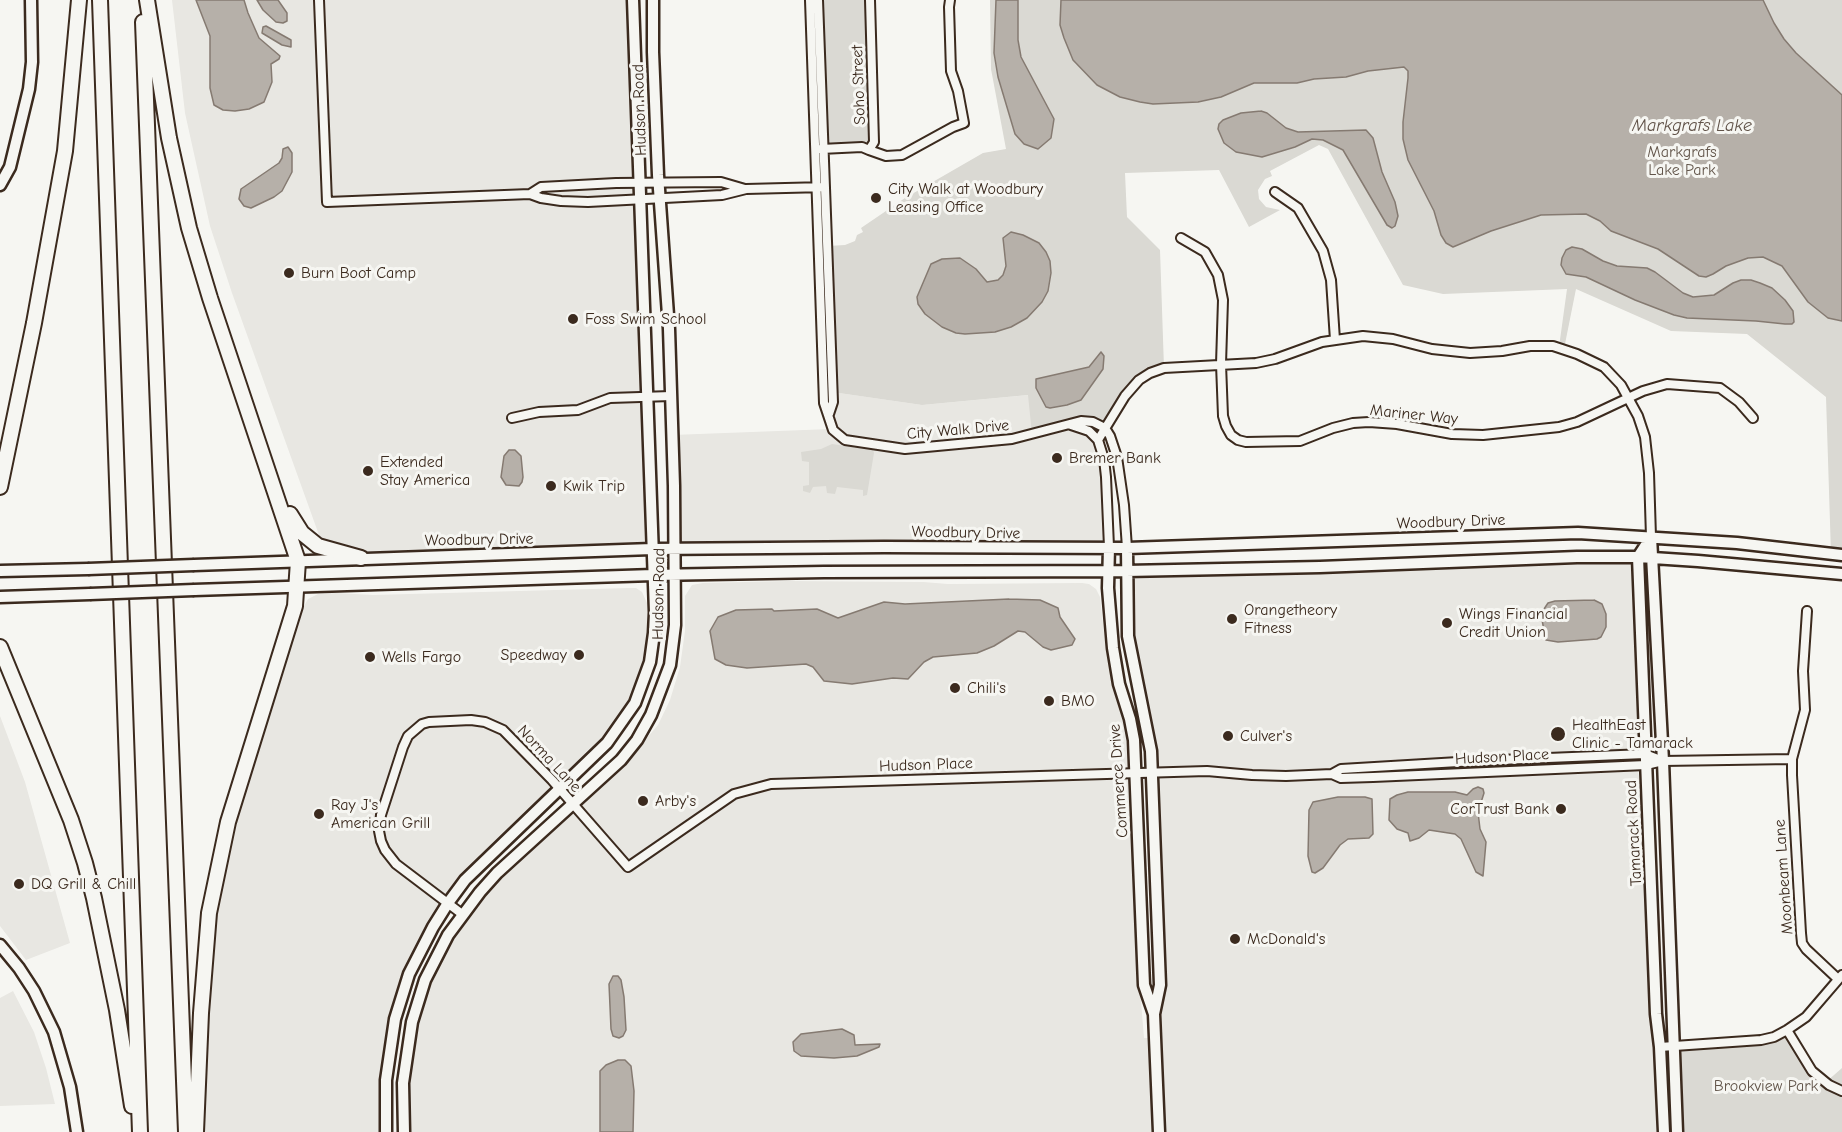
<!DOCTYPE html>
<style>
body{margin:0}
canvas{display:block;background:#f6f6f2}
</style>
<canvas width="1842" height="1132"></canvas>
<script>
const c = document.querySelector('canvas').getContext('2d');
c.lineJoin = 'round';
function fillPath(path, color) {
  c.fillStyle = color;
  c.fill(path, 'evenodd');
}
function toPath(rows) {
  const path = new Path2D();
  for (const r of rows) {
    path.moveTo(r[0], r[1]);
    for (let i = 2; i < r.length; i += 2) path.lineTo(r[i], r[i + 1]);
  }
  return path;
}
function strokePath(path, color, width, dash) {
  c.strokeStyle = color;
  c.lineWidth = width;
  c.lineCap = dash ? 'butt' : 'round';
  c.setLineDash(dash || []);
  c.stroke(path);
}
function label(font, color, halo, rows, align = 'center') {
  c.font = font + ' "Comic Neue",sans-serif';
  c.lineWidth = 6;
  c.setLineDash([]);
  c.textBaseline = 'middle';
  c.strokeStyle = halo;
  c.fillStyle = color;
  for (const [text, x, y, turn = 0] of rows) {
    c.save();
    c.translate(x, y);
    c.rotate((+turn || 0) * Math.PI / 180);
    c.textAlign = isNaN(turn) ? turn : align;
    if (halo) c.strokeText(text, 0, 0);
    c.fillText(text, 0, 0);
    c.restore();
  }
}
const built = toPath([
 [172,0,633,0,652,549,361,558,324,549,232,293,210,226,185,113],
 [832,392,922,405,1029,395,1070,425,1089,431,1104,459,1109,547,675,549,672,435,831,429],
 [1638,557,1633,615,1639,736,1636,754,1376,767,1332,774,1342,778,1636,765,1641,784,1650,1025,1657,1061,1660,1132,409,1132,409,1077,414,1036,424,1000,441,959,457,932,487,892,616,774,658,725,670,700,680,667,685,631,685,596,692,585,703,583,789,581,923,582,948,584,1082,583,1089,584,1096,589,1100,597,1106,651,1125,723,1128,746,1137,953,1144,1038,1155,1038,1160,985,1151,751,1135,676,1126,571],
 [629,588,636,588,642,592,647,603,647,644,637,685,618,720,605,737,466,872,436,910,420,938,399,986,389,1018,381,1077,381,1132,201,1132,208,961,224,852,303,608,308,599,318,594,336,593,373,595],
 [0,716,25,782,70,943,26,960,0,926],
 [13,991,34,1032,46,1068,55,1104,0,1106,0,998]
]);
const green = toPath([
 [818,0,870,0,874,138,869,150,824,149],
 [990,0,1842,0,1842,555,1831,554,1826,397,1747,334,1671,331,1576,289,1564,349,1559,347,1567,289,1443,294,1403,285,1328,149,1319,145,1270,171,1272,176,1265,179,1258,190,1259,199,1266,207,1280,210,1249,227,1219,170,1125,173,1127,217,1160,250,1164,368,1144,376,1105,428,1093,422,1032,434,1028,395,922,405,832,392,828,246,845,245,855,241,857,235,863,232,861,228,905,198,983,153,1006,149,991,69],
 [832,444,873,450,874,453,867,495,863,496,863,490,837,487,835,494,827,493,826,486,813,487,810,493,803,491,803,486,809,485,809,462,802,461,801,452,821,449],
 [1787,1030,1806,1063,1826,1082,1842,1068,1842,1132,1682,1132,1679,1059,1684,1045,1761,1040]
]);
const water = toPath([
 [196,0,244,0,248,13,259,38,280,56,279,59,271,64,272,82,264,102,249,109,235,111,223,110,214,105,210,88,210,36,196,0],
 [257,0,278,0,287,13,287,21,283,23,276,22,263,10,257,0],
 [996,0,1018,0,1018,40,1021,57,1054,119,1051,138,1038,149,1024,144,1015,134,998,77,994,53,996,0],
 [1061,0,1763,0,1774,23,1784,39,1796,53,1842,95,1842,321,1828,318,1808,302,1782,266,1763,257,1748,258,1726,266,1713,274,1706,277,1699,276,1658,249,1611,231,1600,221,1586,214,1541,215,1491,231,1453,247,1446,243,1441,235,1434,211,1408,160,1403,139,1403,122,1408,78,1408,71,1404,67,1368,71,1346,77,1314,79,1297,83,1254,83,1221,97,1198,102,1153,104,1140,102,1120,97,1097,85,1073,60,1064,38,1060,25,1061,0],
 [266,26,291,40,291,47,282,45,262,33,263,27,266,26],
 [1261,111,1267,113,1286,128,1298,132,1366,130,1373,138,1382,172,1395,202,1398,216,1395,226,1392,228,1387,225,1343,150,1323,140,1312,139,1295,147,1262,157,1236,152,1224,143,1218,129,1219,124,1223,120,1241,113,1261,111],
 [288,147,292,153,292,172,282,191,274,197,251,208,244,206,239,199,241,189,279,163,282,158,283,149,288,147],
 [1011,232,1023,235,1039,243,1046,252,1050,261,1051,273,1048,291,1042,302,1027,318,1011,327,995,332,965,334,956,333,942,327,925,314,918,304,917,297,931,264,942,259,960,258,976,269,987,282,998,280,1003,275,1006,266,1003,238,1011,232],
 [1572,247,1582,249,1603,261,1617,266,1647,268,1655,272,1683,293,1693,297,1714,295,1733,283,1741,280,1751,280,1760,283,1772,288,1785,300,1793,311,1794,322,1792,324,1785,324,1756,321,1687,318,1674,315,1635,300,1586,277,1566,274,1561,265,1562,258,1566,250,1572,247],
 [1101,352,1104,356,1103,369,1081,400,1067,405,1050,408,1046,407,1036,388,1036,379,1089,367,1101,352],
 [509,450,515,450,521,456,523,477,522,482,519,486,506,485,501,477,504,456,509,450],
 [1009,599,1040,600,1058,608,1060,617,1075,639,1072,645,1051,650,1043,647,1025,632,1018,631,994,646,977,653,933,657,924,662,908,679,893,678,852,684,824,681,813,667,806,664,747,668,726,665,715,659,710,631,718,617,736,610,772,609,774,611,817,609,838,618,884,602,905,604,1009,599],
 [1594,600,1602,604,1606,614,1606,627,1601,637,1597,639,1558,642,1546,640,1542,620,1544,609,1548,603,1555,601,1594,600],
 [1478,787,1483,789,1484,793,1478,812,1480,829,1486,842,1483,876,1476,872,1461,839,1455,834,1429,830,1419,838,1410,841,1408,833,1397,829,1389,820,1390,799,1397,795,1408,792,1455,792,1467,795,1473,789,1478,787],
 [1338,797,1365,797,1372,799,1373,834,1369,838,1348,839,1340,845,1323,868,1315,873,1312,872,1308,856,1309,810,1313,802,1338,797],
 [613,976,618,976,621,980,624,997,626,1030,623,1036,619,1038,613,1036,611,1029,609,984,613,976],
 [842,1029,854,1035,855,1045,880,1044,879,1047,857,1056,834,1058,801,1056,794,1051,793,1042,801,1034,842,1029],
 [618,1060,625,1060,631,1066,634,1091,633,1132,600,1132,600,1071,606,1065,618,1060]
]);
const street = toPath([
 [319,0,327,202,530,194,541,198,561,201,588,202,722,195,746,189,825,187],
 [810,0,824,403,833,430,845,440,905,449,1012,439,1081,421,1093,422,1105,428,1110,436,1117,457,1124,505,1127,548],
 [818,0,833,402,829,414],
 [821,149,862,147,869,150,874,142,870,0],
 [869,150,886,156,902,155,953,127,964,123,958,91,951,71,949,7,950,0],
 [1275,192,1298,208,1323,251,1331,280,1335,340],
 [530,194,541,187,616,183,721,182,745,189],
 [1181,238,1205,252,1218,275,1223,300,1221,364,1223,416,1226,426,1231,435,1238,440,1246,442,1300,441,1333,428,1353,423,1369,422,1397,424,1452,434,1483,435,1559,427,1577,422,1643,391,1667,384,1720,388,1739,402,1753,418],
 [512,418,539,412,578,410,610,398,671,396],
 [1071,425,1089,431,1098,440],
 [1109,547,1106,477,1104,459,1098,440,1125,396,1139,380,1150,373,1164,368,1256,363,1275,359,1322,342,1363,336,1393,339,1432,349,1470,353,1502,351,1530,346,1553,346,1577,354,1604,367,1621,385,1638,416,1645,437,1649,473,1651,537],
 [1807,611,1803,671,1805,710,1792,759,1792,775,1801,933,1802,943,1806,949,1838,979],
 [1332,774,1341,778,1373,777,1646,765,1663,761,1792,759],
 [462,914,396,864,385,850,381,841,379,831,381,815,403,747,408,736,422,724,429,722,471,720,485,722,503,730,552,780,628,867,734,794,771,784,1207,771,1252,775,1286,776,1332,774,1341,769,1475,761,1645,754,1663,761],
 [1787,1030,1812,1071,1829,1085,1842,1091],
 [1660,1047,1761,1040,1774,1037,1787,1030,1806,1017,1842,975]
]);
const secondary = toPath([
 [0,185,10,167,29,89,32,62,31,0],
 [1651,537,1638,557,1656,1014,1660,1047,1664,1132],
 [1651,537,1663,761,1677,1132],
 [1109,547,1108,588,1113,648,1119,684,1130,719,1134,740,1144,985,1154,1014],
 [1127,548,1128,636,1151,751,1160,985,1154,1014,1159,1132],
 [194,565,652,549,884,547,1127,548,1578,533,1737,543,1842,555],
 [0,571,88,569],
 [194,590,653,575,824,572,1126,571,1320,567,1577,557,1638,557,1698,561,1842,574],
 [0,597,90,594],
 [0,945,19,968,34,991,54,1032,70,1087,77,1132],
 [386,1132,386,1080,395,1019,409,974,433,927,448,903,465,880,607,743,635,703,650,662,654,633,655,612,633,0],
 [404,1132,403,1083,412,1022,425,980,448,935,480,892,497,873,621,760,637,740,651,715,670,665,675,625,674,486,669,329,658,175,653,52,653,0]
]);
const highway = toPath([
 [100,0,140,1132],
 [147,0,169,138,189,228,210,298,298,561,295,606,228,822,209,913,201,1013,196,1132],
 [143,22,186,1132],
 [0,487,34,323,65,151,79,0],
 [290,514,302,533,318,546,361,558],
 [0,647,71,820,85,863,94,898,117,1010,132,1106]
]);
const secondaryBridge = toPath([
 [88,569,194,565],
 [90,594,194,590]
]);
const markers = [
 [876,198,6,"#3b2a1e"],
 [289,273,6,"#3b2a1e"],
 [573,319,6,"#3b2a1e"],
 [1057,458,6,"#3b2a1e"],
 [368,471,6,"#3b2a1e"],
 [551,486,6,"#3b2a1e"],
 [1232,619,6,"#3b2a1e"],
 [1447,623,6,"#3b2a1e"],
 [579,655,6,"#3b2a1e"],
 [370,657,6,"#3b2a1e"],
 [955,688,6,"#3b2a1e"],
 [1049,701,6,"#3b2a1e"],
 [1558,734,8,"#3b2a1e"],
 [1228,736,6,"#3b2a1e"],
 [643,801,6,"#3b2a1e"],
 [1561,809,6,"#3b2a1e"],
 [319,814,6,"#3b2a1e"],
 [19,884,6,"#3b2a1e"],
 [1235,939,6,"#3b2a1e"]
];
const streetNames = [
 ["Soho Street",859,85,-92],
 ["Hudson Road",640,110,-92],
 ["Mariner Way",1414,415,6],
 ["City Walk Drive",958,430,-5],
 ["Woodbury Drive",1451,522,-2],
 ["Woodbury Drive",966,533,1],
 ["Woodbury Drive",479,540,-1],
 ["Hudson Road",659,594,-89],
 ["Hudson Place",1502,757,-3],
 ["Norma Lane",549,759,47],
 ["Hudson Place",926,765,-2],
 ["Commerce Drive",1119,781,-94],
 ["Tamarack Road",1634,833,-93],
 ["Moonbeam Lane",1784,877,-94]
];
const parkNames = [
 ["Markgrafs",1682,152],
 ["Lake Park",1682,170],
 ["Brookview Park",1766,1086]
];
const poiNames = [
 ["City Walk at Woodbury",888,189],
 ["Leasing Office",888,207],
 ["Burn Boot Camp",301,273],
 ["Foss Swim School",585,319],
 ["Bremer Bank",1069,458],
 ["Extended",380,462],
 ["Stay America",380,480],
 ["Kwik Trip",563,486],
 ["Orangetheory",1244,610],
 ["Fitness",1244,628],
 ["Wings Financial",1459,614],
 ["Credit Union",1459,632],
 ["Speedway",567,655,"right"],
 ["Wells Fargo",382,657],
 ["Chili's",967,688],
 ["BMO",1061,701],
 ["HealthEast",1572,725],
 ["Clinic - Tamarack",1572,743],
 ["Culver's",1240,736],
 ["Arby's",655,801],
 ["Ray J's",331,805],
 ["American Grill",331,823],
 ["CorTrust Bank",1549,809,"right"],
 ["DQ Grill & Chill",31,884],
 ["McDonald's",1247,939]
];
const waterNames = [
 ["Markgrafs Lake",1692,126]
];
fillPath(built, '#e8e7e2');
fillPath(green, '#dad9d3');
fillPath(water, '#b6b0a9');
strokePath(water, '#857a71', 1.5);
strokePath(street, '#3b2a1e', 12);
strokePath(secondary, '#3b2a1e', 15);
strokePath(highway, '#3b2a1e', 18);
strokePath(street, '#f6f6f2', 8);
strokePath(secondary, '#f6f6f2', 10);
strokePath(highway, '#f6f6f2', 14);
strokePath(secondaryBridge, '#3b2a1e', 15, []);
strokePath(secondaryBridge, '#f6f6f2', 10);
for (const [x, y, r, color] of markers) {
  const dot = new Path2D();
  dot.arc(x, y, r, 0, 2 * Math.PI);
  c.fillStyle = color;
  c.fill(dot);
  strokePath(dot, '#f6f6f2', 2);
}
label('16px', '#3b2a1e', '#f6f6f2', streetNames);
label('16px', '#63564b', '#f6f6f2', parkNames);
label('16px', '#3b2a1e', '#f6f6f2', poiNames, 'left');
label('italic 18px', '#605248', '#f6f6f2', waterNames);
</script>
